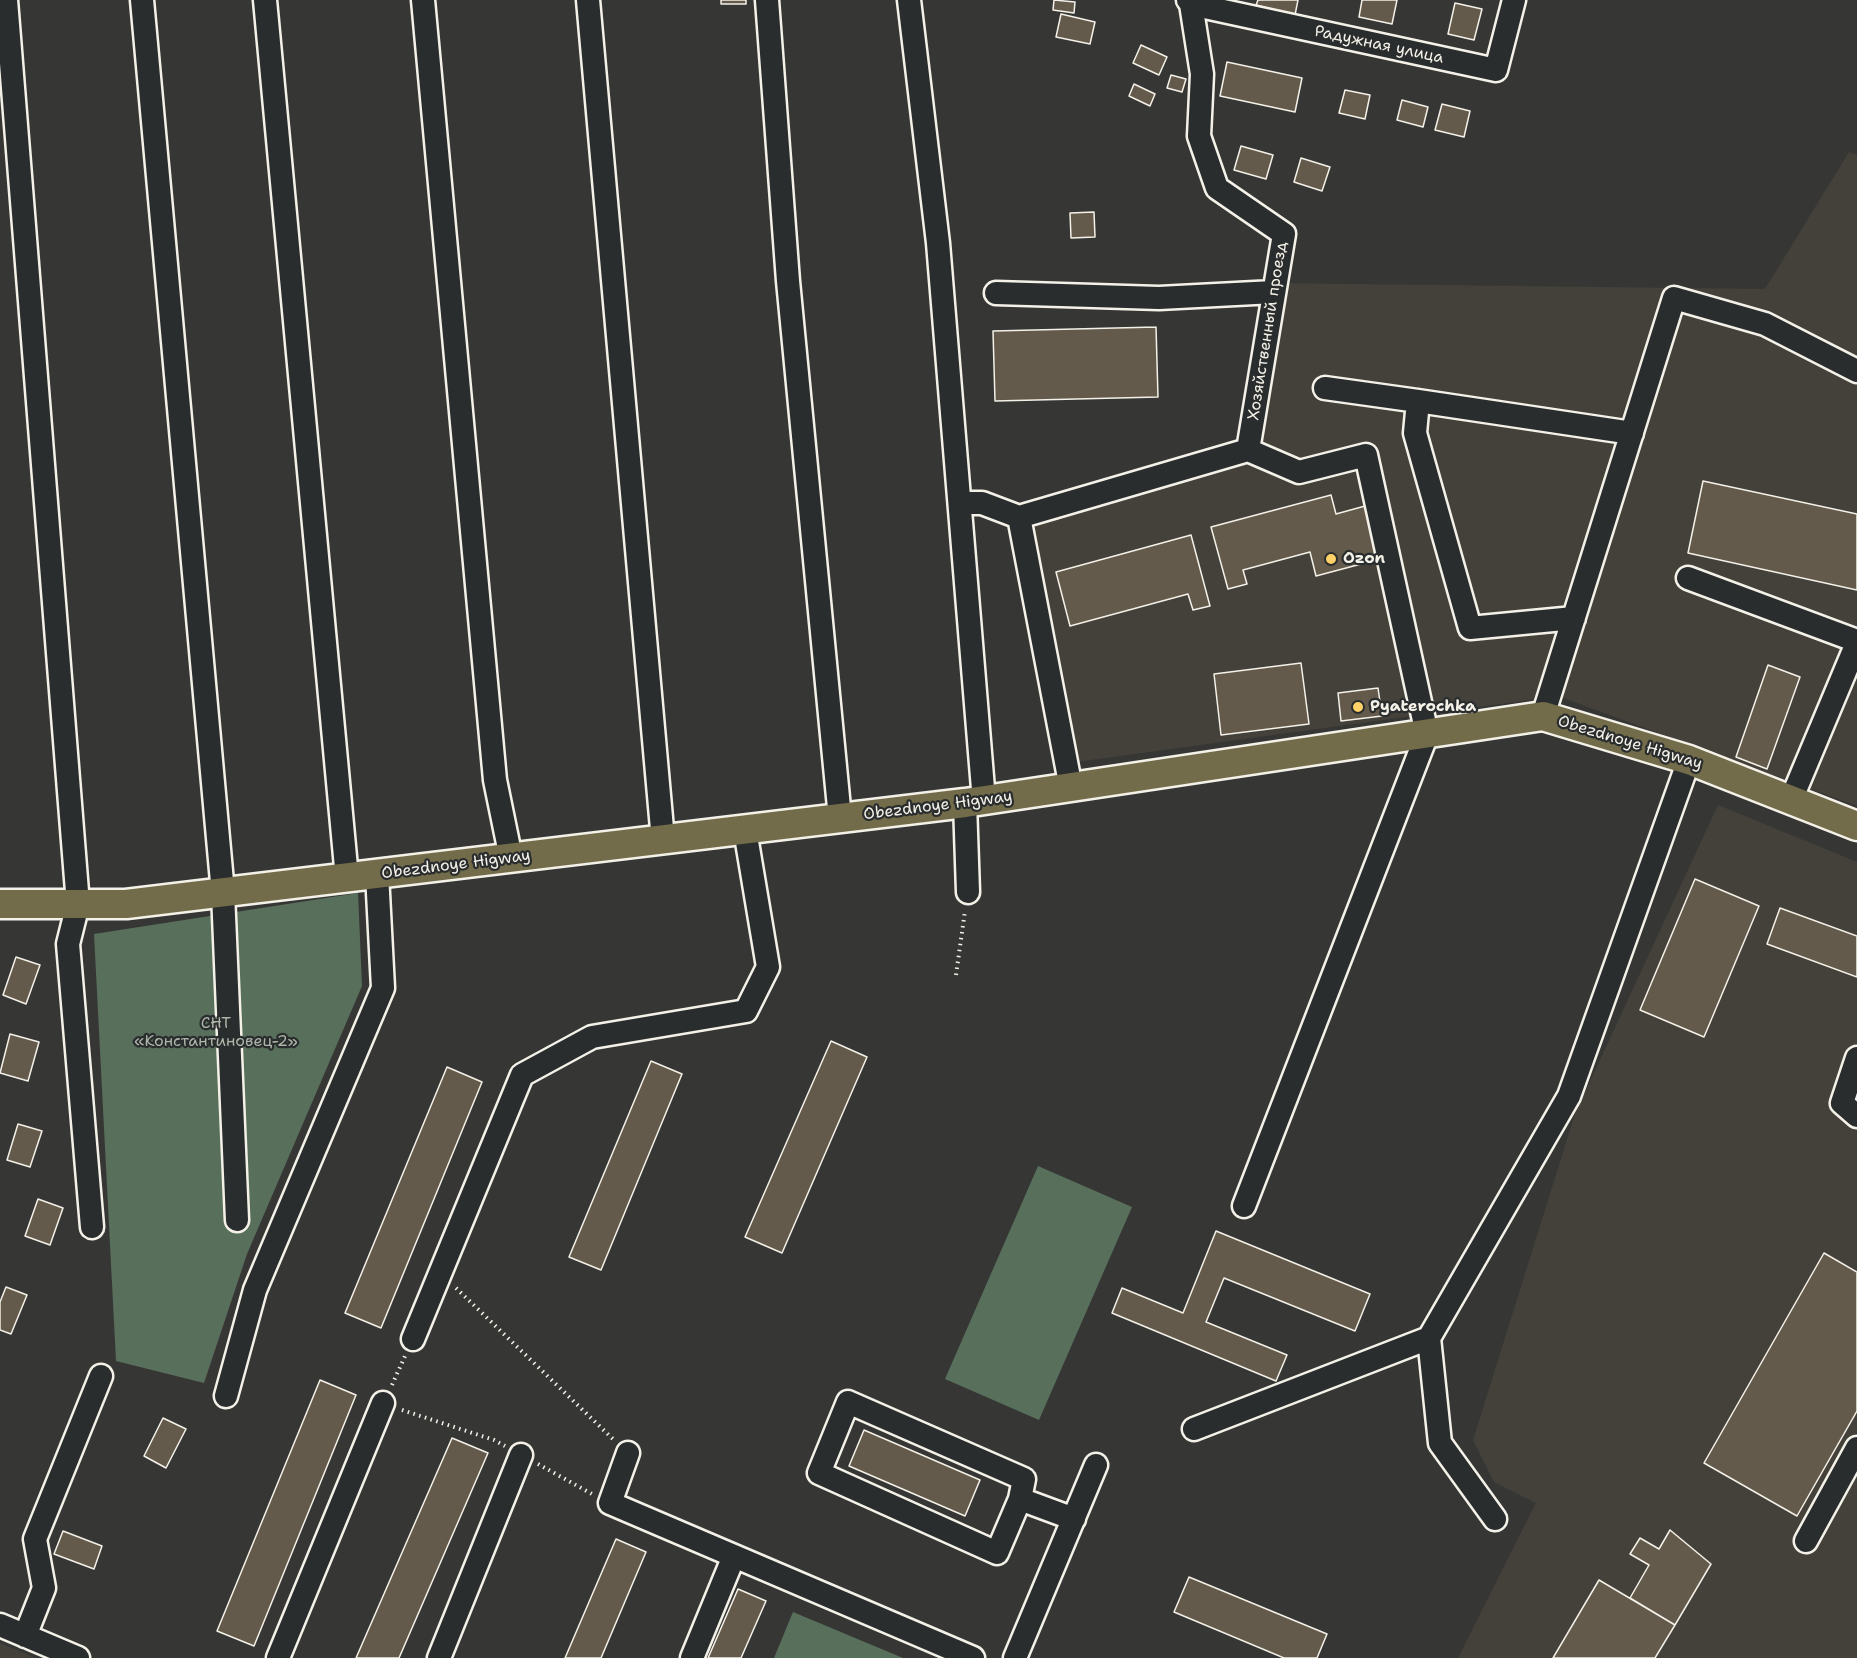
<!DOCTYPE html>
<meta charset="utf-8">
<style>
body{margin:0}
canvas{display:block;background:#363634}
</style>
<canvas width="1857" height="1658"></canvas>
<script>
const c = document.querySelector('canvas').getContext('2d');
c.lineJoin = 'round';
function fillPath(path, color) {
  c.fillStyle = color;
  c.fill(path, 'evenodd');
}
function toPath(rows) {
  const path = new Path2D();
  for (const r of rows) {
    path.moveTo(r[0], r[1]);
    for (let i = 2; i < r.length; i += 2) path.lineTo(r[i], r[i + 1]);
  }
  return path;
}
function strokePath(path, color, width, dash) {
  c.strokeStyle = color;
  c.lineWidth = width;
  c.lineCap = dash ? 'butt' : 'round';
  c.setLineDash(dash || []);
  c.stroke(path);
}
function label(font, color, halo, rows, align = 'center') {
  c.font = font + ' "Shantell Sans",sans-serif';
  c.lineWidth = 4.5;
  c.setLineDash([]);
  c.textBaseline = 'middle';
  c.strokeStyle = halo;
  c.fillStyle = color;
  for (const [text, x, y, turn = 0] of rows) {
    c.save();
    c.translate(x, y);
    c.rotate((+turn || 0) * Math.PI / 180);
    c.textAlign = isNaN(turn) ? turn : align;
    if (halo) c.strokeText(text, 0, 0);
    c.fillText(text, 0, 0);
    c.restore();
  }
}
const built = toPath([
 [1849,152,1857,155,1857,806,1558,696,1076,762,1026,519,1247,459,1265,283,1765,289],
 [1718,805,1857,862,1857,1658,1458,1658,1536,1503,1494,1482,1473,1440,1575,1114],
 [0,1643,36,1658,0,1658]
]);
const green = toPath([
 [358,893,362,986,247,1254,204,1383,116,1361,94,934],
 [1038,1166,1132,1207,1039,1420,945,1379],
 [793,1612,903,1658,774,1658]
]);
const building = toPath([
 [721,0,746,0,746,4,721,4,721,0],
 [1054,0,1075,2,1074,13,1053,10,1054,0],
 [1258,0,1298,0,1295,15,1256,5,1258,0],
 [1362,0,1397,0,1392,24,1359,17,1362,0],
 [1455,3,1482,9,1474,40,1448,34,1455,3],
 [1061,14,1095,22,1090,44,1056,37,1061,14],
 [1141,45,1167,57,1159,75,1133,63,1141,45],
 [1227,62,1302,78,1295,112,1220,96,1227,62],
 [1171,75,1186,79,1182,92,1167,88,1171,75],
 [1134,84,1155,94,1150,106,1129,96,1134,84],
 [1345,90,1370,95,1365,119,1339,113,1345,90],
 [1402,100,1428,107,1423,127,1397,120,1402,100],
 [1442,104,1470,111,1464,137,1435,130,1442,104],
 [1241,146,1273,155,1266,179,1234,170,1241,146],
 [1301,158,1330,167,1322,191,1294,182,1301,158],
 [1094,212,1095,237,1071,238,1070,213,1094,212],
 [1156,327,1158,397,995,401,993,331,1156,327],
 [1703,481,1857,514,1857,590,1688,553,1703,481],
 [1331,495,1336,514,1365,506,1380,559,1316,576,1310,552,1243,570,1247,584,1228,589,1211,527,1331,495],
 [1191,535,1210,606,1193,610,1188,594,1070,626,1056,572,1191,535],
 [1301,663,1309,724,1221,735,1214,674,1301,663],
 [1768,665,1800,677,1767,769,1736,757,1768,665],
 [1378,688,1382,716,1341,721,1338,693,1378,688],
 [1695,879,1759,906,1704,1037,1640,1010,1695,879],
 [1780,908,1857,936,1857,977,1767,944,1780,908],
 [16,957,40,965,26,1004,3,995,16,957],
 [10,1034,39,1042,28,1081,0,1073,10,1034],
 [831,1041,867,1057,782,1253,745,1237,831,1041],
 [651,1061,682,1074,601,1270,569,1257,651,1061],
 [447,1067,482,1082,381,1328,345,1313,447,1067],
 [18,1124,42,1131,30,1167,7,1160,18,1124],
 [38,1199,63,1208,50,1245,25,1236,38,1199],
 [1216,1231,1370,1294,1355,1331,1224,1278,1206,1322,1287,1355,1276,1381,1112,1313,1122,1288,1183,1313,1216,1231],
 [1824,1253,1857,1272,1857,1411,1797,1516,1704,1463,1824,1253],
 [6,1287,27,1295,11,1334,0,1330,0,1302,6,1287],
 [320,1380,356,1395,254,1646,217,1631,320,1380],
 [163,1418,186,1429,166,1468,144,1456,163,1418],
 [864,1430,980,1480,965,1516,849,1466,864,1430],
 [452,1438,488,1453,399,1658,356,1658,452,1438],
 [1670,1530,1711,1564,1675,1625,1630,1598,1649,1565,1630,1554,1640,1538,1659,1549,1670,1530],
 [63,1531,102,1546,94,1569,54,1554,63,1531],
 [616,1539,646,1552,601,1658,565,1658,616,1539],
 [1189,1577,1327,1634,1317,1658,1284,1658,1174,1612,1189,1577],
 [1599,1580,1675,1625,1655,1658,1553,1658,1599,1580],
 [738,1589,766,1601,741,1658,708,1658,738,1589]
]);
const path = toPath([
 [956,975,965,911],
 [456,1288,615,1441],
 [392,1385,405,1356],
 [402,1410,494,1440,505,1446],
 [538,1464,592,1494]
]);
const minor = toPath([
 [6,0,78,904,68,944,92,1227],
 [142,0,223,893,237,1220],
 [265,0,347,878],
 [423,0,495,780,511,858],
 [588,0,663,840],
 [767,0,788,281,840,818],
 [909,0,938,243,984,801],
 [1188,0,1191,4,1202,74,1199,136,1217,188,1284,234,1248,450],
 [1191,4,1496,70,1514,0],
 [996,293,1159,298,1274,292],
 [1325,388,1418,401],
 [960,503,982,503,1019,517],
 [1688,578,1857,641],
 [1574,618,1470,628,1415,433,1418,401,1632,433],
 [1543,716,1674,298,1765,324,1857,371],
 [1071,788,1019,517,1248,450,1299,472,1366,455,1427,734,1244,1206],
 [1791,800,1857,643],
 [965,803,968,892],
 [1857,1058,1842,1103,1857,1116],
 [413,1339,522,1075,592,1037,746,1011,768,967,745,830],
 [226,1396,255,1290,383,988,377,874],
 [1194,1429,1429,1338],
 [628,1453,610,1503,973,1658],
 [1020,1499,997,1553,819,1473,848,1402,1024,1479,1020,1499,1074,1519],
 [1495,1519,1440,1443,1429,1338,1569,1096,1689,760],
 [1806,1541,1857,1448],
 [0,1625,78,1658],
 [25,1636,44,1588,35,1539,101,1376],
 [278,1658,383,1403],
 [439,1658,521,1455],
 [692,1658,734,1556],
 [1015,1658,1096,1465]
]);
const major = toPath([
 [0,904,126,904,965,803,1543,716,1689,760,1857,826]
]);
const markers = [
 [1331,559,6,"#ffd166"],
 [1358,707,6,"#ffd166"]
];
const streetNames = [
 ["Радужная улица",1379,45,12],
 ["Хозяйственный проезд",1268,331,-81],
 ["Obezdnoye Higway",1630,743,17],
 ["Obezdnoye Higway",938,806,-7],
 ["Obezdnoye Higway",456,865,-7]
];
const poiNames = [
 ["Ozon",1343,559],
 ["Pyaterochka",1370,707]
];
const parkNames = [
 ["СНТ",216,1024],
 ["«Константиновец-2»",216,1042]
];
fillPath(built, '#44413b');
fillPath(green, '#586f5c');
fillPath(building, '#645a4c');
strokePath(building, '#f4f1e8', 1.5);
strokePath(minor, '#f4f1e8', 27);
strokePath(major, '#f4f1e8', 33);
strokePath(path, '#f4f1e8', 4, [1.5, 4.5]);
strokePath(minor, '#2a2d2e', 22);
strokePath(major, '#736c4b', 28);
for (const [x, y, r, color] of markers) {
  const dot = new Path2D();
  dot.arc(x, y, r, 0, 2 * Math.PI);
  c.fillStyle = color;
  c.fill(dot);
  strokePath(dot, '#2a2d2e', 2);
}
label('16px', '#f4f1e8', '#2a2d2e', streetNames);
label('bold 16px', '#f4f1e8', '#2a2d2e', poiNames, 'left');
label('16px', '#aeb6a9', '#2a2d2e', parkNames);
</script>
